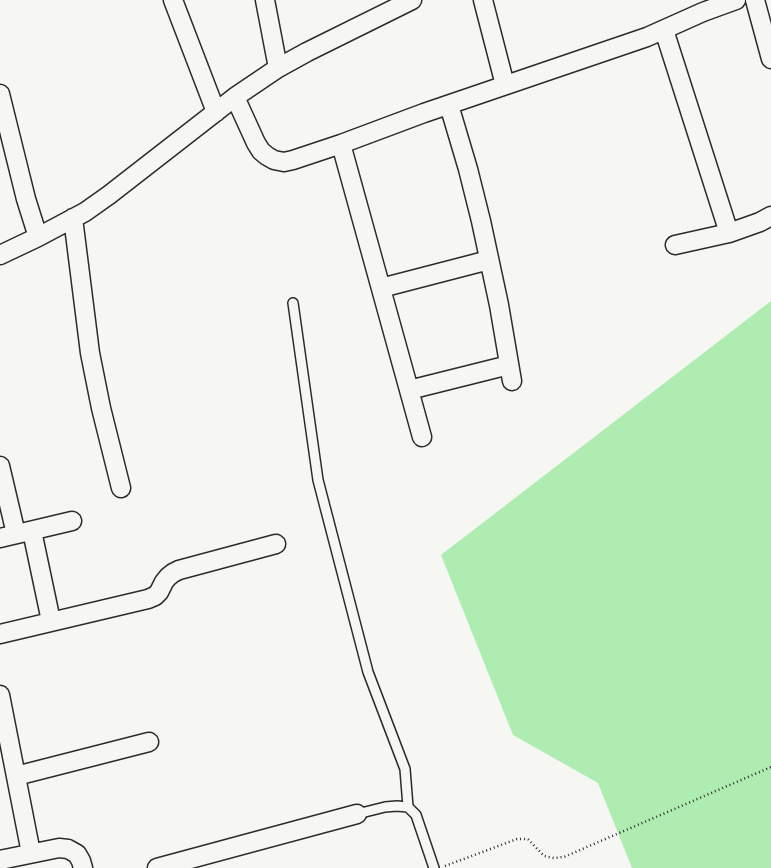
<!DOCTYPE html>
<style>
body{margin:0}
canvas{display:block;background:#f6f6f2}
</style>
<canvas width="771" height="868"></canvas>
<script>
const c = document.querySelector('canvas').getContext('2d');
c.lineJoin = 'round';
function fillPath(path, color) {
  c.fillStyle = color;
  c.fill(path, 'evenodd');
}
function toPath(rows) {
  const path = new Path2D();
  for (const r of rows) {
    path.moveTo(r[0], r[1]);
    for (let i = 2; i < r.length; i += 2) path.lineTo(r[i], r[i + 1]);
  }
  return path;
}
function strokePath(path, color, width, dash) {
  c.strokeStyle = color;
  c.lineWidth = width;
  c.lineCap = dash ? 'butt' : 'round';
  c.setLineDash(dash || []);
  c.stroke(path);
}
const green = toPath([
 [771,301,771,868,632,868,598,783,513,735,441,555]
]);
const path = toPath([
 [445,866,517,839,528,839,544,856,554,858,564,857,771,767]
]);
const lane = toPath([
 [293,303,318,480,368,672,405,769,408,807],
 [357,814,385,807,397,806,408,807,416,815,434,868]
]);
const street = toPath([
 [173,0,216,112],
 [265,0,278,68],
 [483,0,505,85],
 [755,0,771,59],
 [664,30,729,233],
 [0,94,26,199,38,237],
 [235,97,256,143,261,151,267,156,274,160,284,162,293,160,341,144,424,113,647,37,703,12,736,0],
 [449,105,468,169,481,221,499,305,512,381],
 [341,144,422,437],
 [73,218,90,353,101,408,121,488],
 [675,245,729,233,760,222,771,216],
 [0,255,38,237,85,212,109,195,235,97,278,68,307,52,412,0],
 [381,288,489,260],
 [409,390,509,365],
 [0,466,16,534],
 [32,531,51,621],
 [0,538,72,521],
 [0,634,148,599,155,596,159,592,164,582,168,577,173,573,179,570,276,544],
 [0,695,31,853],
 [16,776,149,742],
 [0,860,59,848,68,849,77,854,81,861,83,868],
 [157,868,357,814]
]);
fillPath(green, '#afecb2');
strokePath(lane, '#2b2b2b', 12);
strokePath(street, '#2b2b2b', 21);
strokePath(path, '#2b2b2b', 2.5, [1, 3]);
strokePath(lane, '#f6f6f2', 9);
strokePath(street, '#f6f6f2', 18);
</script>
